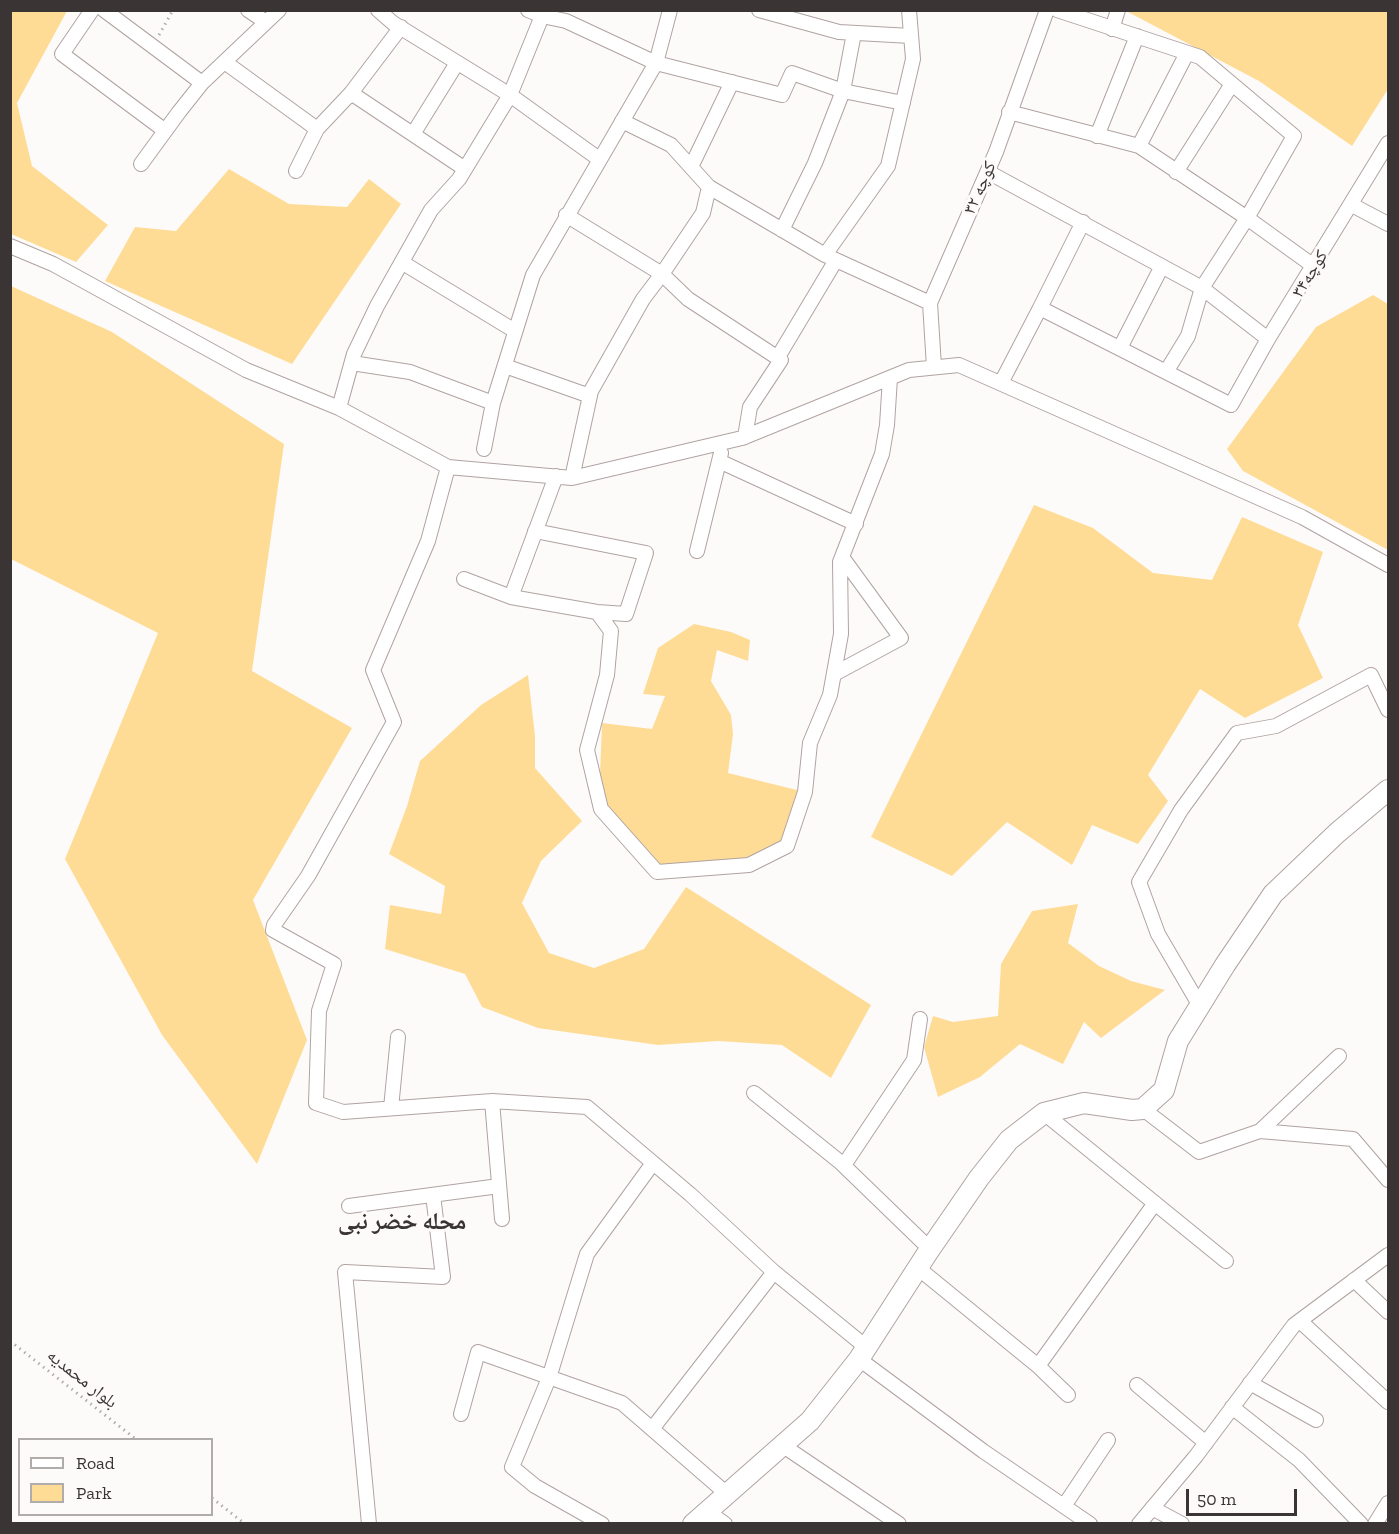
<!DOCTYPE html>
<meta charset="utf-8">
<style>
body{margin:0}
#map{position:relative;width:1399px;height:1534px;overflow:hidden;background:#fdfbfa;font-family:"Zilla Slab",serif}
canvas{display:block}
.frame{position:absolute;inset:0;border:12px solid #3a3534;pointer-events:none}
.legend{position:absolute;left:18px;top:1438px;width:195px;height:78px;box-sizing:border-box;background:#fdfbfa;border:2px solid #afacab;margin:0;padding:8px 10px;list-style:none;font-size:18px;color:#3a3534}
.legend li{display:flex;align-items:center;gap:12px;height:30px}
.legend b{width:30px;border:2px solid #afacab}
.scale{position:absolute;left:1186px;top:1489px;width:111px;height:27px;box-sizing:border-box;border:3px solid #3a3534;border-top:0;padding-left:8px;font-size:18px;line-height:21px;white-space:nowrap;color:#3a3534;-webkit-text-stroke:4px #fdfbfa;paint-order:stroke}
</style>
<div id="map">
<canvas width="1399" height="1534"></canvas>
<div class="frame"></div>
<ul class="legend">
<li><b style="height:8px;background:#fff"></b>Road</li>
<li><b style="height:16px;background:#ffdc95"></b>Park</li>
</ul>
<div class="scale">50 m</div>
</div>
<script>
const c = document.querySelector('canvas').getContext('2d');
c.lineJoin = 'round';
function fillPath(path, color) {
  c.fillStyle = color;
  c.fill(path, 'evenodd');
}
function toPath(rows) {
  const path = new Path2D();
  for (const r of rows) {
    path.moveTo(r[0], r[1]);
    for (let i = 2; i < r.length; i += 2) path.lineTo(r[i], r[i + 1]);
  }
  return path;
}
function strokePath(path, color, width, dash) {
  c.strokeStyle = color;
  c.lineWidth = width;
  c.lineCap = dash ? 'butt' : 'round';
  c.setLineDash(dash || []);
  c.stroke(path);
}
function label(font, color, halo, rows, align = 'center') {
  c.font = font + ' "Zilla Slab","Noto Naskh Arabic",serif';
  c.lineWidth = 6;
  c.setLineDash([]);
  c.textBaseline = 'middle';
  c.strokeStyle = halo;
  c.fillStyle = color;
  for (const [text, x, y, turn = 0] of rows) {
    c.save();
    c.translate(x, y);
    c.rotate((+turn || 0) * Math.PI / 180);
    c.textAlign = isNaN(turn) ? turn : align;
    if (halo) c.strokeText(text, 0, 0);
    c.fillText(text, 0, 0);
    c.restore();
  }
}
const green = toPath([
 [11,10,67,11,17,103,32,166,108,225,76,262,11,234],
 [1126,11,1388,11,1388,89,1352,146,1259,81],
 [229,169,289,204,347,207,369,179,401,204,292,364,105,281,135,227,176,231],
 [11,286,112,332,284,444,252,671,352,728,253,900,307,1040,257,1164,162,1035,65,859,158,633,11,559],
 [1373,295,1388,304,1388,550,1243,471,1227,449,1316,327],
 [1034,505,1093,528,1153,573,1212,580,1242,517,1323,552,1298,625,1323,678,1245,718,1200,689,1148,775,1168,801,1138,844,1092,825,1072,865,1007,822,952,876,871,837],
 [694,624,731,632,750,640,748,661,717,650,711,681,731,715,733,734,728,773,805,792,787,846,749,865,657,872,599,800,602,723,652,729,665,696,643,694,658,648],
 [528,675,535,736,535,768,582,821,541,861,522,903,549,953,594,968,644,949,686,887,871,1005,831,1078,782,1045,718,1041,658,1045,538,1028,482,1007,465,974,385,949,390,905,441,914,445,886,389,854,407,806,420,761,481,705],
 [1078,904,1068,943,1099,966,1131,981,1165,990,1101,1038,1084,1022,1063,1064,1020,1044,980,1077,938,1097,924,1047,933,1016,953,1022,998,1016,1001,964,1032,911]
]);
const path = toPath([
 [159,35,173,10],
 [10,1341,137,1440],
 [212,1498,245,1524]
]);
const street = toPath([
 [92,10,62,54,164,130],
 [104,10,202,83],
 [248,10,266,22],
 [378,10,393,23,510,95,599,159],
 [528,10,542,16,566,21,656,63,782,95,792,73,843,91,903,103],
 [759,10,839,32,911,36],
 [1057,10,1200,57,1294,136,1247,218,1202,288,1188,336,1166,372],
 [1112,29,1118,10],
 [226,63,317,129,351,93,465,169],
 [348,97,401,27],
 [1009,112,1139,146,1247,218,1315,267],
 [413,134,457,63],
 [1097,136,1137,36],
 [1139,146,1187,53],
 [141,164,179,112,202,83,279,10],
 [691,167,732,82],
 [296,171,317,129],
 [988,172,1202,288,1268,339],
 [1176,172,1232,84],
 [709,187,825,255,930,303],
 [1352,205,1388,224],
 [566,215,662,274,688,299,781,360,750,407,745,437],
 [782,230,815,163,843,91,854,33],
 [10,246,53,264,246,370,339,408,448,467,572,478,742,438,909,370,959,365,1302,517,1388,565],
 [825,255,888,166,913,59,909,10],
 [403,263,515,331],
 [1040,308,1083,222],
 [1120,348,1162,266],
 [778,357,836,260],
 [352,363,410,372,493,403],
 [505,366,590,396],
 [934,367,930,303,996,152,1047,10],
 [1001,383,1040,308,1231,405,1268,339,1388,143],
 [339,408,354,354,377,306,431,210,459,179,510,95,542,16,540,10],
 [484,449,493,403,533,275,656,63,670,10],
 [719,461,856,524],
 [448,467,428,541,373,670,394,722,308,876,274,925,273,930,334,964,319,1011,316,1103,343,1112,492,1101,587,1107,691,1195,774,1272,866,1347],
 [572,478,591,391,643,299,662,274,703,213,709,187,671,145,622,121],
 [697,551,721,453],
 [464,579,511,597,556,476],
 [511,597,597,612,626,614,646,553,535,531],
 [597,612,611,631,607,675,587,750,601,809,657,872,749,865,787,846,805,792,810,743,830,695,841,634,840,562,882,454,887,425,890,378],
 [834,674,901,638,842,557],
 [1200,1006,1158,934,1139,882,1181,810,1237,733,1276,726,1371,675,1388,710],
 [754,1093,840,1162,930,1249],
 [492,1101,502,1219],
 [391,1108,398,1037],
 [1143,1109,1199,1152,1260,1131,1353,1139,1388,1180],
 [1044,1113,1226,1261],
 [1260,1131,1339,1056],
 [844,1165,914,1060,920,1019],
 [349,1206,499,1186],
 [918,1268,1038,1366,1068,1395],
 [1354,1280,1388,1312],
 [1300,1321,1388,1402],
 [859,1359,983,1451,1090,1524],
 [1038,1366,1155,1203],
 [1250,1383,1316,1420],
 [1137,1385,1206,1443],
 [1232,1407,1299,1460,1361,1524],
 [461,1414,478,1352,622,1403,727,1494],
 [652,1429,774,1272],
 [782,1445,899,1524],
 [1064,1506,1108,1440],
 [1152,1508,1182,1524],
 [707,1511,725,1524],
 [369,1524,345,1272,443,1277,433,1195],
 [602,1524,535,1486,512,1467,549,1378,587,1254,653,1163],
 [1139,1524,1196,1456,1294,1325,1388,1255],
 [1375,1524,1388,1503]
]);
const secondary = toPath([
 [693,1524,810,1421,859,1359,928,1252,979,1178,1009,1140,1044,1113,1084,1103,1132,1110,1143,1109,1164,1090,1178,1041,1225,965,1273,894,1337,833,1388,790]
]);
const streetNames = [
 ["کوچه ۳۲",980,188,-66],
 ["کوچه۳۴",1310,274,-58],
 ["بلوار محمدیه",82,1379,38]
];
const districtNames = [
 ["محله خضر نبی",402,1222]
];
fillPath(green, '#ffdc95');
strokePath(street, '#b0a3a2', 16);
strokePath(secondary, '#b0a3a2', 22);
strokePath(path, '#afacab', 3, [1.5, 4.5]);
strokePath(street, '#fff', 14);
strokePath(secondary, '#fff', 20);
label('18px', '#3a3534', '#fdfbfa', streetNames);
label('bold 24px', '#3a3534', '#fdfbfa', districtNames);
</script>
